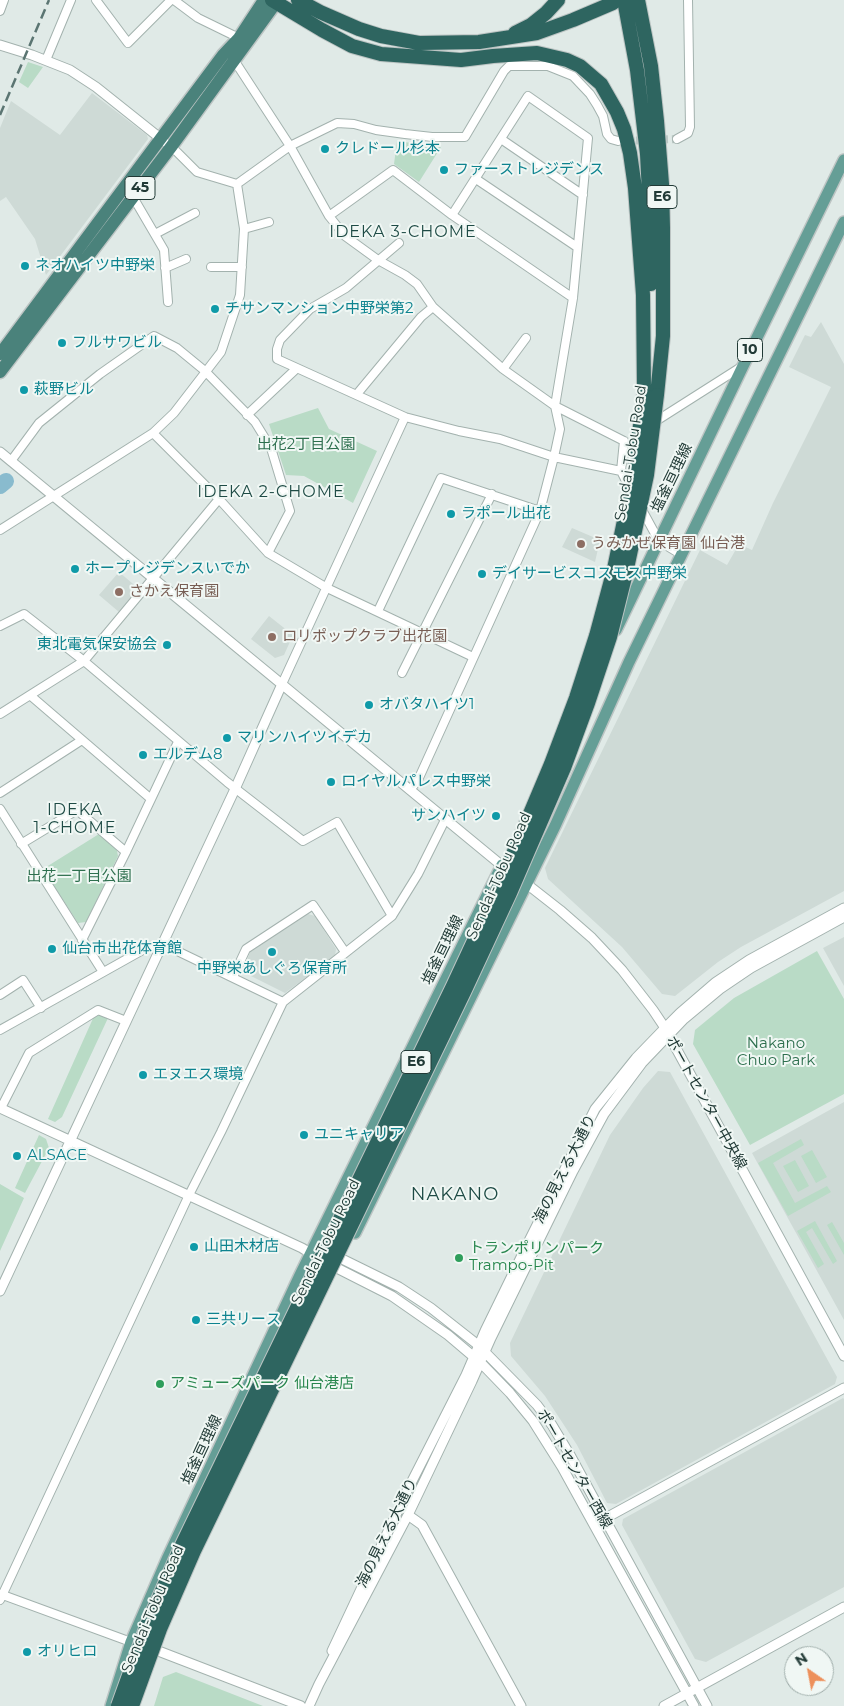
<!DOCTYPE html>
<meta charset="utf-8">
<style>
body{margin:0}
#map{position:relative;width:844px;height:1706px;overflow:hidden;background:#e0eae7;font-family:Montserrat,sans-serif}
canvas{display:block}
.north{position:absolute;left:784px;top:1646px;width:50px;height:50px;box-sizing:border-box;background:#f0f7f4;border:1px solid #9daba8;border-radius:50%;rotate:327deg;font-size:14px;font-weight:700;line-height:20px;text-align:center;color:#213a36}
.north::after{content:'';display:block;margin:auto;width:18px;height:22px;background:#ed905b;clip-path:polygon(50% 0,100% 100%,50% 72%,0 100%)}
</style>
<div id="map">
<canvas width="844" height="1706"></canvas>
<div class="north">N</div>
</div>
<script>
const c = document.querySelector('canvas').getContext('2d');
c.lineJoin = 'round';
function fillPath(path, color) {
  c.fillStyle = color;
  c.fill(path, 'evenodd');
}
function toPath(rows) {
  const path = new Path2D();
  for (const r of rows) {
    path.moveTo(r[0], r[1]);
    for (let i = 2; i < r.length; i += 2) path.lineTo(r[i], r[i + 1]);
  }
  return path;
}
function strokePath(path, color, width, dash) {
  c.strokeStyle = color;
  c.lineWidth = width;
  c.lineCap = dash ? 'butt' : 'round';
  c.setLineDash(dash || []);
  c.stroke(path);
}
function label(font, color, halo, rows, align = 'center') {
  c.font = font + ' Montserrat,"Noto Sans JP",sans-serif';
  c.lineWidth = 4;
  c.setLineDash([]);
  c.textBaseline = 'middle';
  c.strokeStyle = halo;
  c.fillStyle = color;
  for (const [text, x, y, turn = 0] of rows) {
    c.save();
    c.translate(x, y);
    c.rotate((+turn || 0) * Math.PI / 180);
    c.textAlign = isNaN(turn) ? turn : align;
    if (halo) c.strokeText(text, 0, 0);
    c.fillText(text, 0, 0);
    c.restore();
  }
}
const built = toPath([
 [92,93,147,135,148,139,46,275,35,239,6,197,0,201,0,128,11,101,60,135],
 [821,322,844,364,844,891,741,947,718,962,675,996,662,994,622,947,548,879,545,868,700,550,727,565,739,544,752,550,773,503,831,387,789,367,805,335,811,337],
 [572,528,600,540,595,562,562,547],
 [119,572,139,589,119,612,99,595],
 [269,616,293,635,284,655,275,658,251,639],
 [308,914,315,916,336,949,335,956,285,993,243,972,250,952],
 [844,937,844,986,823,948],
 [658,1071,670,1072,837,1377,835,1384,616,1504,607,1503,577,1445,545,1396,511,1356,510,1343,610,1135,643,1088],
 [844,1102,844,1320,752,1153],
 [843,1398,844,1399,844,1587,706,1662,695,1659,622,1525,623,1519]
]);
const green = toPath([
 [28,62,43,67,28,88,19,82],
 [397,141,441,147,419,182,394,164],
 [318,408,329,429,377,451,353,503,304,476,286,475,269,424],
 [99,834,116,846,118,856,86,922,78,923,43,869],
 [817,951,844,999,844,1094,750,1145,693,1044,695,1030,734,998],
 [95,1014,108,1018,62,1117,55,1122,48,1119],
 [39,1135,46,1139,49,1148,25,1193,15,1188],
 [801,1139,804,1145,773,1163,795,1203,827,1186,831,1192,788,1216,758,1163],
 [812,1150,827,1177,816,1183,801,1156],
 [795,1160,809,1186,798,1192,783,1166],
 [0,1184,24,1198,0,1251],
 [815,1221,837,1261,833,1264,812,1228,806,1232,824,1264,818,1268,797,1231],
 [832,1222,844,1243,844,1255,827,1225],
 [176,1672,222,1690,263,1706,154,1706,163,1677]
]);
const river = toPath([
 [0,486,6,481]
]);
const minorTunnel = toPath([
 [624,141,677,139]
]);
const minor = toPath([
 [96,0,128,43,171,0],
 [174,0,198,18,239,38],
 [0,11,4,0],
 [46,60,71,0],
 [234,60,290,146,329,216,345,236,378,260,405,275,417,284,433,307,503,369,555,406,624,441],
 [160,138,177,152,197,172,237,184],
 [501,139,583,195],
 [677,139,688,133,690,127,688,0],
 [476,179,577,247],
 [237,184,290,146,337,123,354,124,376,130,405,134,432,137,465,137,504,71,509,66,548,66,573,76,590,94,597,105,603,116,607,134,611,139,618,141],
 [133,197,164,250,168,302],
 [329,216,393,170,452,215,573,298],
 [244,229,269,222],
 [155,234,195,213],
 [399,243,346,288,310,309,280,340,277,349,277,359,405,417,459,431,500,439,554,457,621,471],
 [211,267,242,267],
 [165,268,186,259],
 [503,369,526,338],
 [357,394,421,317,433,307],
 [247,415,296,369],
 [653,423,741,367],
 [153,433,219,499,268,553,327,588,473,657],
 [624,441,621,471,629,487],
 [11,461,39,423,100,374,154,336,177,348,205,371,255,422,271,448,290,511,268,553],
 [641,508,659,541,682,555],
 [0,530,153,433,174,413,221,352,240,295,244,229,237,184],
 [378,611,441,478,540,511],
 [0,626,24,614,84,661,227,782,303,841,337,822,392,916,418,874,445,820],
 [402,673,492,494],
 [282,684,405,417],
 [31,696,151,799],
 [0,714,84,661,219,499],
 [410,790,418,780,540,511,554,457,560,429,555,406,573,298,588,138,528,96,452,215],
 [0,793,82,740],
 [0,809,103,972],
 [21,844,77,810,126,852],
 [82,940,126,852,178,742],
 [233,977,246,949,313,905,345,952],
 [0,995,23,980,41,1008],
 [0,1030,150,946,161,945,171,948,283,1002],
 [1,1108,29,1053,98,1010,126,1021],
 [0,1594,131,1642],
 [0,1600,189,1195,221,1132,283,1002,392,916]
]);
const tertiary = toPath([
 [0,45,32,55,70,70,96,87,160,138],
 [0,452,506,869],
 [523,881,560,910,592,938,622,970,653,1010,665,1028,844,1356],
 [0,1108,302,1248,316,1257],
 [333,1256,342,1259,399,1287,431,1308,478,1345,537,1405,552,1425,570,1455,707,1706],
 [327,1263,392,1296,448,1335,481,1363,510,1393,533,1421,562,1467,694,1706],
 [0,1291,235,789,282,684],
 [408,1515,422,1525,521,1706],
 [604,1519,844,1388],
 [148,1647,301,1706],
 [332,1651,407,1491,466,1375,485,1331,528,1243,595,1109,636,1058,665,1028,680,1013,716,982,749,960,844,908],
 [309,1706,319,1684,408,1515,472,1381,491,1338,573,1171,604,1114,642,1063,684,1019,720,989,751,968,844,917],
 [664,1706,844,1607]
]);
const primary = toPath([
 [616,630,743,366,844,160],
 [355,1233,555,826,629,662,844,222],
 [111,1706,131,1642,168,1557,300,1275,502,865]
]);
const trunk = toPath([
 [0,354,223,55,239,38,264,0],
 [0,372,171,147,278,0]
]);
const motorway = toPath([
 [272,0,322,30,352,46,381,54,461,60,493,56,537,53,567,60,580,66,601,84,617,112,624,129,630,153,635,188,643,295,644,389],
 [298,0,320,12,359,29,381,36,419,43,479,42,537,33,573,20,613,3],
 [624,0,637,70,647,154,651,232,651,284],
 [638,0,651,66,657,121,662,184,663,228,663,336,657,395],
 [515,33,531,25,546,13,558,0]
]);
const rail = toPath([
 [0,115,49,0]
]);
const motorwayBridge = toPath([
 [118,1706,148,1623,182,1545,453,986,500,885,551,764,576,698,596,636,614,569,634,473,644,394],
 [132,1706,160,1629,194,1551,464,992,510,893,564,768,588,703,610,637,626,573,647,475,657,395]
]);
const markers = [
 [325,149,5,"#0f9aa8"],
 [444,170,5,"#0f9aa8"],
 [25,266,5,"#0f9aa8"],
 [215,309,5,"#0f9aa8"],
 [62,343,5,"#0f9aa8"],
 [24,390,5,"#0f9aa8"],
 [451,514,5,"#0f9aa8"],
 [581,544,5,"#8d6e63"],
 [75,569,5,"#0f9aa8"],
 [482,574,5,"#0f9aa8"],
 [119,592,5,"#8d6e63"],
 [272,637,5,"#8d6e63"],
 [167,645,5,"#0f9aa8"],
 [369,705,5,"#0f9aa8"],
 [227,738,5,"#0f9aa8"],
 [143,755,5,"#0f9aa8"],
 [331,782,5,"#0f9aa8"],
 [496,816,5,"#0f9aa8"],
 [52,949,5,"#0f9aa8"],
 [272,952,5,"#0f9aa8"],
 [143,1075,5,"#0f9aa8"],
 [304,1135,5,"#0f9aa8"],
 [17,1156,5,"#0f9aa8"],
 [194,1247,5,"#0f9aa8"],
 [459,1258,5,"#2e9e5b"],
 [196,1320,5,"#0f9aa8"],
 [160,1384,5,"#2e9e5b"],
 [27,1652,5,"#0f9aa8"]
];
const shields = [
 [140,188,30],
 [662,197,30],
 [750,350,25],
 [416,1062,30]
];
const shieldNames = [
 ["45",140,188],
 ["E6",662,197],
 ["10",750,350],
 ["E6",416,1062]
];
const cultureNames = [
 ["クレドール杉本",335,149],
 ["ファーストレジデンス",454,170],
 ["ネオハイツ中野栄",35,266],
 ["チサンマンション中野栄第2",225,309],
 ["フルサワビル",72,343],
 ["萩野ビル",34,390],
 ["ラポール出花",461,514],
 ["ホープレジデンスいでか",85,569],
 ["デイサービスコスモス中野栄",492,574],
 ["東北電気保安協会",157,645,"right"],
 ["オバタハイツ1",379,705],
 ["マリンハイツイデカ",237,738],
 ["エルデム8",153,755],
 ["ロイヤルパレス中野栄",341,782],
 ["サンハイツ",486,816,"right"],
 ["仙台市出花体育館",62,949],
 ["中野栄あしぐろ保育所",272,969,"center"],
 ["エヌエス環境",153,1075],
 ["ユニキャリア",314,1135],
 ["ALSACE",27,1156],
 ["山田木材店",204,1247],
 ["三共リース",206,1320],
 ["オリヒロ",37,1652]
];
const parkNames = [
 ["出花2丁目公園",306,445],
 ["出花一丁目公園",79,877],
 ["Nakano",776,1044],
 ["Chuo Park",776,1061]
];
const streetNames = [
 ["Sendai-Tobu Road",631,453,-81],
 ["塩釜亘理線",672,478,-64],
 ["Sendai-Tobu Road",499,876,-66],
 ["塩釜亘理線",443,950,-64],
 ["ポートセンター中央線",706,1103,61],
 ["海の見える大通り",565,1169,-63],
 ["Sendai-Tobu Road",326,1242,-64],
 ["塩釜亘理線",202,1450,-65],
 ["ポートセンター西線",574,1469,60],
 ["海の見える大通り",387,1533,-64],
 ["Sendai-Tobu Road",153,1609,-67]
];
const educationNames = [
 ["うみかぜ保育園 仙台港",591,544],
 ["さかえ保育園",129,592],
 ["ロリポップクラブ出花園",282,637]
];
const leisureNames = [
 ["トランポリンパーク",469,1249],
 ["Trampo-Pit",469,1266],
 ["アミューズパーク 仙台港店",170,1384]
];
const neighbourhoodNames = [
 ["IDEKA 3-CHOME",403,232],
 ["IDEKA 2-CHOME",271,492],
 ["IDEKA",75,810],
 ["1-CHOME",75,828]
];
const quarterNames = [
 ["NAKANO",455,1195]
];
fillPath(built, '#cedad6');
fillPath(green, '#b9dbc6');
strokePath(river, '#89bbce', 16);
strokePath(minorTunnel, '#bac7c4', 8, [8, 4]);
strokePath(minor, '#a3b2ae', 10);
strokePath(tertiary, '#a3b2ae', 11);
strokePath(primary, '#bcc4c3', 14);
strokePath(trunk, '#bcc4c3', 15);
strokePath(motorway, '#bcc4c3', 16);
strokePath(minor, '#fff', 8);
strokePath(tertiary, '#fff', 9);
strokePath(primary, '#659e96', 11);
strokePath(trunk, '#4a827b', 12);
strokePath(motorway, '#2e6560', 14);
strokePath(rail, '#5b7572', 2.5, [10, 5]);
strokePath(motorwayBridge, '#bcc4c3', 16, []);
strokePath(motorwayBridge, '#2e6560', 14);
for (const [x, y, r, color] of markers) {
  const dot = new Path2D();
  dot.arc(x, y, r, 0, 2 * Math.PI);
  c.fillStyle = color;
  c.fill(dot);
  strokePath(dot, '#f0f7f4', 2);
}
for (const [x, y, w] of shields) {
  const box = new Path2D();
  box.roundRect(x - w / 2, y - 11.5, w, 23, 4);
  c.fillStyle = '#f0f7f4';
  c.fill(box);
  strokePath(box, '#213a36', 1);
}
label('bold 14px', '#213a36', null, shieldNames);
label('15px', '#0d838f', '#f0f7f4', cultureNames, 'left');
label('15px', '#2d6f4e', '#f0f7f4', parkNames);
label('15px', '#213a36', '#f0f7f4', streetNames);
label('15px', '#785e54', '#f0f7f4', educationNames, 'left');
label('15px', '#27864d', '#f0f7f4', leisureNames, 'left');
c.letterSpacing = '1px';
label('16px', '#1e4b45', '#f0f7f4', neighbourhoodNames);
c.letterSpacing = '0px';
c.letterSpacing = '1px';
label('18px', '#1e4b45', '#f0f7f4', quarterNames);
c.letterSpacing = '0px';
</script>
